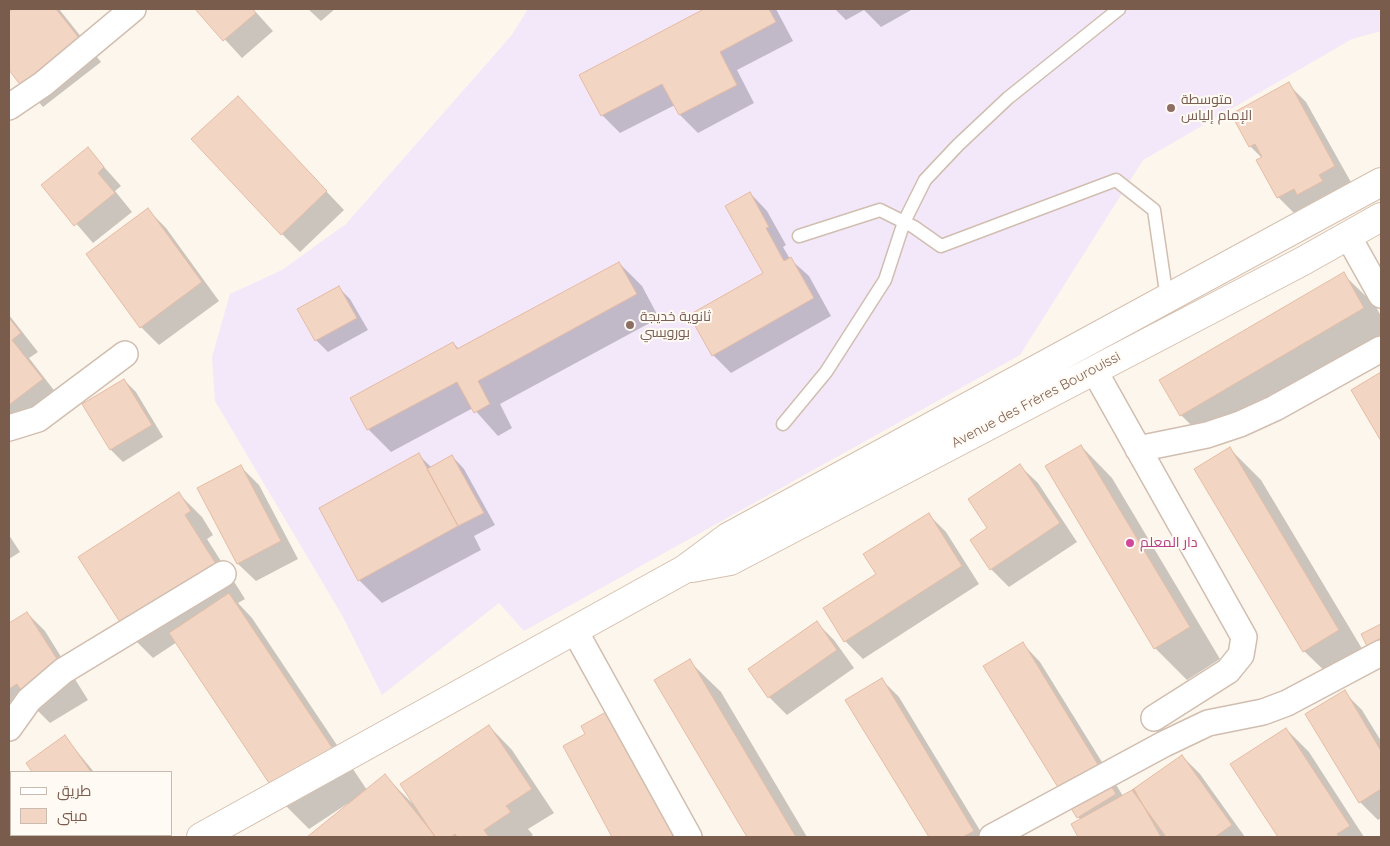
<!DOCTYPE html>
<meta charset="utf-8">
<style>
body{margin:0}
#map{position:relative;width:1390px;height:846px;overflow:hidden;background:#fdf6ec;font-family:Quicksand,Cairo,sans-serif}
canvas{display:block}
.frame{position:absolute;inset:0;border:10px solid #7a5c4d;pointer-events:none}
.legend{position:absolute;left:10px;top:771px;width:162px;height:65px;box-sizing:border-box;background:#fffaf3;border:1px solid #cabbb1;margin:0;padding:6px 9px;list-style:none;font-size:15px;color:#7a5c4d}
.legend li{display:flex;align-items:center;gap:10px;height:25px}
.legend b{width:25px;border:1px solid #cabbb1}
</style>
<div id="map">
<canvas width="1390" height="846"></canvas>
<div class="frame"></div>
<ul class="legend">
<li><b style="height:6px;background:#fff"></b>طريق</li>
<li><b style="height:14px;background:#f3d5c3"></b>مبنى</li>
</ul>
</div>
<script>
const c = document.querySelector('canvas').getContext('2d');
c.lineJoin = 'round';
function fillPath(path, color) {
  c.fillStyle = color;
  c.fill(path, 'evenodd');
}
function toPath(rows) {
  const path = new Path2D();
  for (const r of rows) {
    path.moveTo(r[0], r[1]);
    for (let i = 2; i < r.length; i += 2) path.lineTo(r[i], r[i + 1]);
  }
  return path;
}
function strokePath(path, color, width, dash) {
  c.strokeStyle = color;
  c.lineWidth = width;
  c.lineCap = dash ? 'butt' : 'round';
  c.setLineDash(dash || []);
  c.stroke(path);
}
function label(font, color, halo, rows, align = 'center') {
  c.font = font + ' Quicksand,Cairo,sans-serif';
  c.lineWidth = 4;
  c.setLineDash([]);
  c.textBaseline = 'middle';
  c.strokeStyle = halo;
  c.fillStyle = color;
  for (const [text, x, y, turn = 0] of rows) {
    c.save();
    c.translate(x, y);
    c.rotate((+turn || 0) * Math.PI / 180);
    c.textAlign = isNaN(turn) ? turn : align;
    if (halo) c.strokeText(text, 0, 0);
    c.fillText(text, 0, 0);
    c.restore();
  }
}
const education = toPath([
 [528,9,1381,9,1381,31,1352,39,1143,160,1020,355,524,631,499,603,382,695,343,617,215,401,212,357,230,294,282,270,346,224,511,36]
]);
const shadow = toPath([
 [15,9,59,9,101,62,43,107,9,68,9,14],
 [197,9,253,9,273,31,242,58],
 [308,9,335,9,321,21],
 [707,9,776,9,793,41,737,70,754,103,698,133,680,115,675,105,620,133,602,115,581,75],
 [835,9,913,9,881,27,864,10,846,20],
 [1288,84,1306,102,1352,184,1296,215,1278,197,1262,158,1250,146],
 [255,116,344,210,300,252,282,234],
 [88,149,121,186,115,191,132,212,93,243,43,185],
 [750,193,767,211,786,245,783,247,790,259,809,276,831,316,731,373,713,355,764,273],
 [148,210,166,228,219,301,159,345,141,327],
 [619,263,642,286,659,318,500,404,512,428,498,436,473,408,391,452,368,429,453,343,459,349],
 [1343,274,1375,305,1381,316,1381,348,1212,446,1181,415],
 [338,287,350,299,368,330,328,352,316,340,299,309],
 [9,315,38,352,29,358,60,398,9,419],
 [1381,373,1381,438,1352,390],
 [124,380,136,392,163,437,123,462,111,450,84,405],
 [1081,446,1112,478,1220,659,1187,680,1155,648],
 [1230,449,1261,480,1370,662,1336,682,1304,651],
 [419,455,432,468,452,456,464,469,495,525,474,536,481,550,382,603,359,580],
 [1020,466,1038,483,1077,542,1009,587,991,569,972,540,989,529],
 [241,467,259,485,298,559,256,581,238,564,199,489],
 [179,494,202,517,213,535,207,539,245,599,238,603,252,618,367,790,385,776,412,803,489,726,512,750,554,813,528,829,533,835,530,837,309,837,348,805,347,804,309,829,286,806,177,642,153,658,130,635],
 [928,514,946,532,979,584,863,659,845,641],
 [9,535,20,552,9,559],
 [27,613,45,631,88,700,50,723,32,705,19,712,9,702,9,625],
 [816,622,834,640,854,668,787,715,769,697,750,669],
 [1381,625,1381,647,1374,651,1362,635],
 [1023,644,1040,662,1123,796,1182,756,1200,774,1245,837,1080,837,1073,824,1081,820,1078,817],
 [689,661,721,692,807,837,749,837,655,681],
 [882,680,899,697,984,837,930,837,847,700],
 [1344,692,1362,710,1381,741,1381,818,1378,820,1360,802],
 [1286,729,1309,752,1364,837,1280,837,1232,764],
 [587,734,695,837,614,837,564,747],
 [65,737,94,772,34,772,28,763],
 [11,780,11,835,72,835,70,837,9,837,9,782],
 [81,835,166,835,168,837,82,837]
]);
const building = toPath([
 [13,9,56,9,84,44,24,90,9,70,9,12,13,9],
 [195,9,252,9,256,13,223,41,195,9],
 [704,9,769,9,776,22,720,52,737,85,679,115,662,84,601,116,579,75,704,9],
 [1289,82,1335,166,1319,175,1323,181,1297,195,1294,189,1277,198,1256,160,1262,157,1255,144,1249,147,1231,114,1289,82],
 [238,96,327,191,281,235,191,139,238,96],
 [88,147,104,167,98,173,115,193,74,226,41,185,88,147],
 [750,192,769,227,766,228,784,261,791,257,814,298,712,356,689,315,763,273,725,206,750,192],
 [148,208,202,282,140,328,86,254,148,208],
 [619,262,637,294,478,381,490,404,474,413,457,382,367,430,350,398,453,342,457,349,619,262],
 [1344,272,1364,308,1180,416,1159,380,1344,272],
 [339,286,357,318,315,341,297,309,339,286],
 [9,318,21,333,12,340,43,379,9,405,9,318],
 [1381,372,1381,441,1351,390,1381,372],
 [124,379,152,425,110,450,82,404,124,379],
 [1081,445,1190,627,1154,649,1045,466,1081,445],
 [1230,447,1339,630,1303,652,1194,469,1230,447],
 [419,453,458,526,358,581,319,508,419,453],
 [452,455,484,513,458,526,427,469,452,455],
 [1020,464,1060,523,990,570,970,540,987,528,968,499,1020,464],
 [241,465,281,541,237,564,197,488,241,465],
 [179,492,191,511,185,515,223,575,129,636,78,557,179,492],
 [929,513,962,566,844,642,823,608,876,574,863,554,929,513],
 [229,593,345,767,285,807,169,633,229,593],
 [27,612,71,681,31,706,17,684,9,689,9,623,27,612],
 [817,621,837,650,768,698,748,669,817,621],
 [1381,624,1381,638,1367,646,1361,634,1381,624],
 [1023,642,1116,794,1077,818,983,666,1023,642],
 [690,659,796,837,747,837,654,680,690,659],
 [882,678,974,831,963,837,929,837,845,700,882,678],
 [1345,690,1381,751,1381,789,1359,803,1305,714,1345,690],
 [615,707,686,837,612,837,563,746,585,734,581,726,615,707],
 [489,725,532,789,506,806,511,812,484,830,489,837,457,837,455,834,451,837,435,837,400,784,489,725],
 [1286,728,1350,826,1337,834,1339,837,1278,837,1230,764,1286,728],
 [65,735,91,772,32,772,26,763,65,735],
 [1182,755,1232,825,1215,837,1166,837,1132,790,1182,755],
 [385,774,435,836,434,837,307,837,385,774],
 [11,778,11,835,40,835,38,837,9,837,9,780,11,778],
 [1134,789,1161,837,1078,837,1071,824,1134,789],
 [79,835,163,835,164,837,81,837,79,835]
]);
const service = toPath([
 [799,236,880,210,914,227,941,246,1116,180,1154,210,1167,299],
 [783,424,826,372,885,280,904,222,925,180,958,145,1008,98,1119,9]
]);
const minor = toPath([
 [9,107,43,84,133,9],
 [1348,236,1381,295],
 [1094,370,1244,637,1241,655,1228,671,1154,718],
 [9,428,38,419,125,354],
 [1138,449,1207,435,1240,424,1275,408,1381,349],
 [575,631,689,837],
 [9,728,29,700,63,671,223,574],
 [992,837,1164,744,1208,723,1263,712,1287,703,1381,653]
]);
const secondary = toPath([
 [692,568,730,561,1303,261,1381,217],
 [201,837,685,569,728,537,1381,182]
]);
const markers = [
 [1171,108,5,"#8d6e63"],
 [630,325,5,"#8d6e63"],
 [1130,543,5,"#d1479c"]
];
const educationNames = [
 ["متوسطة",1181,100],
 ["الإمام إلياس",1181,116],
 ["ثانوية خديجة",640,317],
 ["بورويسي",640,333]
];
const streetNames = [
 ["Avenue des Frères Bourouissi",1036,400,-28]
];
const hotelNames = [
 ["دار المعلم",1140,543]
];
fillPath(education, '#f3e8fa');
fillPath(shadow, '#0003');
fillPath(building, '#f3d5c3');
strokePath(building, '#e6bba3', 1);
strokePath(service, '#d1beb0', 15);
strokePath(minor, '#d1beb0', 28);
strokePath(secondary, '#d6c0b0', 30);
strokePath(service, '#fff', 12);
strokePath(minor, '#fff', 25);
strokePath(secondary, '#fff', 28);
for (const [x, y, r, color] of markers) {
  const dot = new Path2D();
  dot.arc(x, y, r, 0, 2 * Math.PI);
  c.fillStyle = color;
  c.fill(dot);
  strokePath(dot, '#fffaf3', 2);
}
label('14px', '#785e54', '#fffaf3', educationNames, 'left');
label('14px', '#7a5c4d', '#fffaf3', streetNames);
label('14px', '#b23c85', '#fffaf3', hotelNames, 'left');
</script>
